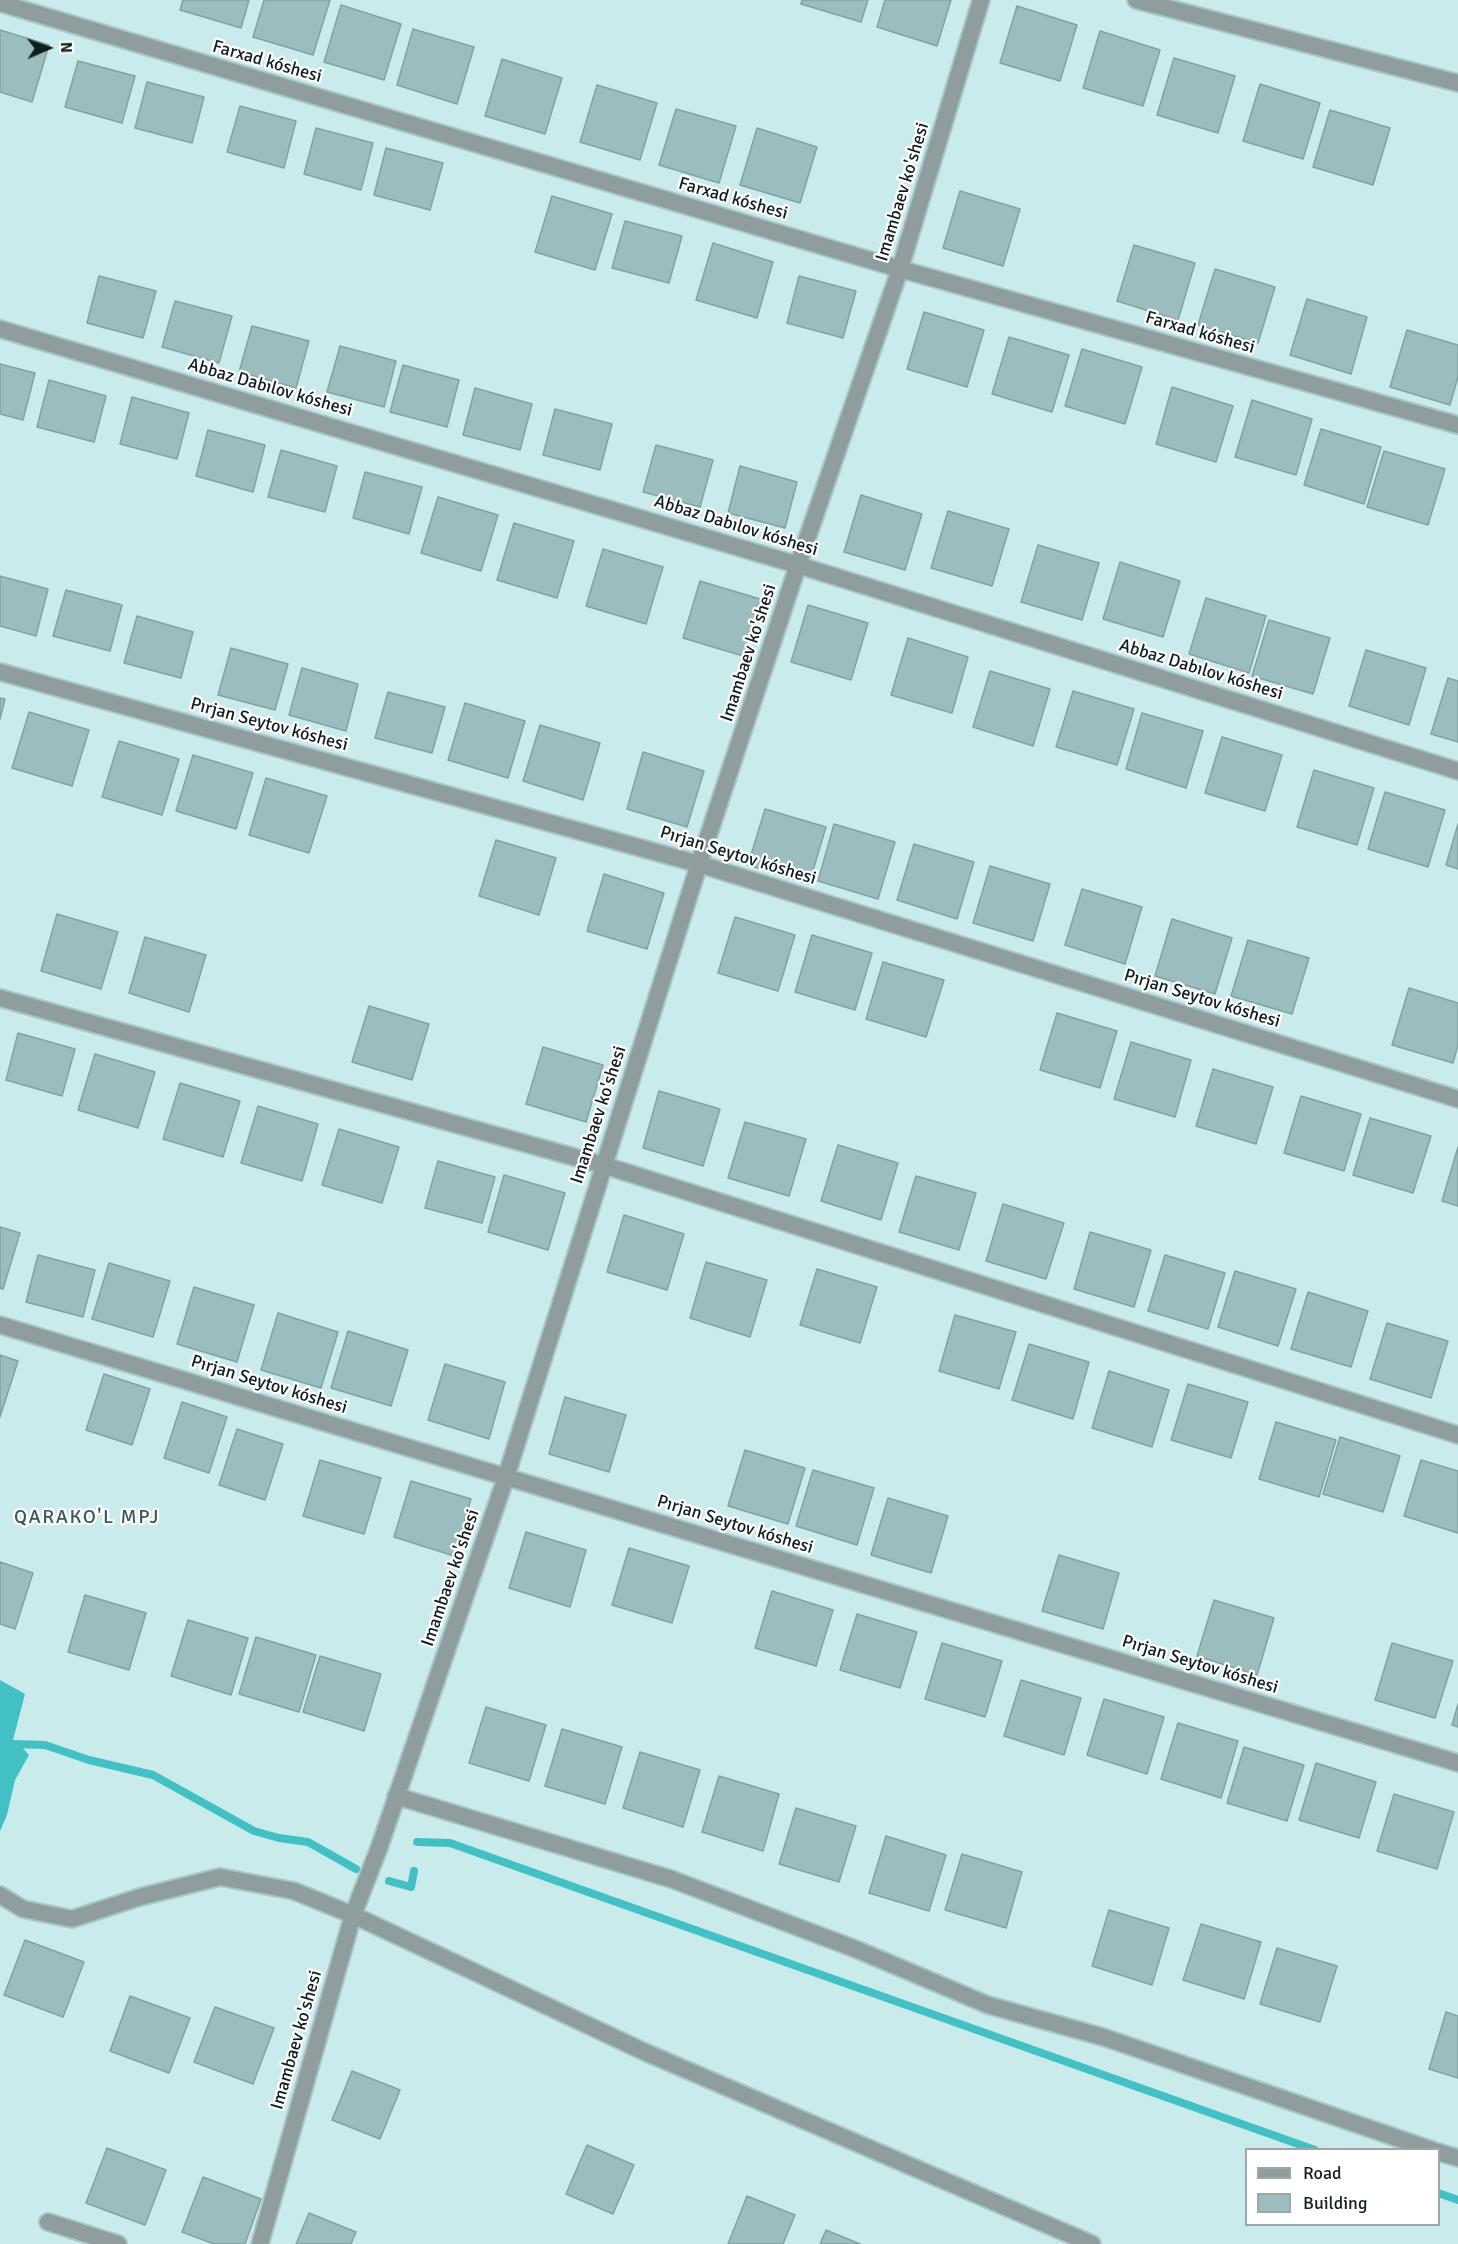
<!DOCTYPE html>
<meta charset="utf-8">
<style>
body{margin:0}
#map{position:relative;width:1458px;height:2244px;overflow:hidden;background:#c9ebec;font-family:Signika,sans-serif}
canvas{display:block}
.legend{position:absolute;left:1245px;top:2148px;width:195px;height:78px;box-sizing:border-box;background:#fff;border:2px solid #a0a5a5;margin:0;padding:8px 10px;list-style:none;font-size:18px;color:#111e1f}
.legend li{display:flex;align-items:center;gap:12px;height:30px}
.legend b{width:30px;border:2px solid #a0a5a5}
.north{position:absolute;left:18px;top:18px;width:60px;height:60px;-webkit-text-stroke:4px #fff;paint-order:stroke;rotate:88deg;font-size:16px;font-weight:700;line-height:24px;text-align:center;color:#111e1f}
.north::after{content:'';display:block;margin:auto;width:21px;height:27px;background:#111e1f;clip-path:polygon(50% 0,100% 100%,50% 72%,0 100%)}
</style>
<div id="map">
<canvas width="1458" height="2244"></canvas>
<ul class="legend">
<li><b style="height:8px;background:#8f9d9e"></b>Road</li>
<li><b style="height:16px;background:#9cbdbd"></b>Building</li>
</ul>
<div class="north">N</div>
</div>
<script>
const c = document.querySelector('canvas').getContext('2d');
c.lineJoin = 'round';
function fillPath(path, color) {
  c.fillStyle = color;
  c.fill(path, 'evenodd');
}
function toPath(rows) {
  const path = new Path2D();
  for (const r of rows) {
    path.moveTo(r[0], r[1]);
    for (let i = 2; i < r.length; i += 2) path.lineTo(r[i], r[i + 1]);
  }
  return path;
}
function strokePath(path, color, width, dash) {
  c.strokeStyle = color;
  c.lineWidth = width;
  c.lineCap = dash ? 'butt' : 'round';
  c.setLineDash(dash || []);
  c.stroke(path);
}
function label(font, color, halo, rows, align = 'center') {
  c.font = font + ' Signika,sans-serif';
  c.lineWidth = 4.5;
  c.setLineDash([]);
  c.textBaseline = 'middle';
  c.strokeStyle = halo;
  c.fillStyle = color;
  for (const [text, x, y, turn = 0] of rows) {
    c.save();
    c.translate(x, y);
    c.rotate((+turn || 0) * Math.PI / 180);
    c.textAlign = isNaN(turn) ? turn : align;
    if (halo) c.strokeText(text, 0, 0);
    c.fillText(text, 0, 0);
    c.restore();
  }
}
const water = toPath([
 [0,1680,25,1694,12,1744,19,1744,29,1755,15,1780,7,1815,0,1831]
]);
const stream = toPath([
 [12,1744,45,1745,89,1760,153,1775,254,1831,279,1838,308,1842,356,1869],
 [417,1842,450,1843,1315,2150],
 [389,1881,411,1887,414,1871],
 [1438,2193,1458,2200]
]);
const building = toPath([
 [183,0,249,0,241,28,180,10,183,0],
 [264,0,330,0,313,55,253,37,264,0],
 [802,0,868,0,861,22,801,4,802,0],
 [885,0,951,0,937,46,877,27,885,0],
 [341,5,401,24,384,80,324,62,341,5],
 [1017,6,1077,25,1060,81,1000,63,1017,6],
 [413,29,474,47,457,104,397,85,413,29],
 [0,30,49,45,32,102,0,92,0,30],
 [1100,31,1160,50,1143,106,1083,88,1100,31],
 [1174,58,1235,76,1218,133,1157,115,1174,58],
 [502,59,562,78,545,134,485,116,502,59],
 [78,61,135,76,122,123,65,107,78,61],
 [147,82,204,97,192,143,135,128,147,82],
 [1260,84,1320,103,1303,159,1243,141,1260,84],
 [597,85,657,103,640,160,580,142,597,85],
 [240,106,296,121,284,168,227,152,240,106],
 [676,109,736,126,719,183,659,165,676,109],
 [1330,110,1390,128,1373,185,1313,167,1330,110],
 [316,128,373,143,361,190,304,174,316,128],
 [757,128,817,147,800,203,740,185,757,128],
 [386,148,443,163,430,210,374,195,386,148],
 [960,191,1020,209,1003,266,943,248,960,191],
 [552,196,612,214,595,270,535,252,552,196],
 [625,221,682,236,669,283,612,268,625,221],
 [713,243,773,262,757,318,696,300,713,243],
 [1134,245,1195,263,1178,320,1117,301,1134,245],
 [1215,269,1275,287,1258,343,1198,325,1215,269],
 [99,276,156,291,143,338,87,323,99,276],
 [799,276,856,291,843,338,787,323,799,276],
 [1307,299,1367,317,1351,374,1290,355,1307,299],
 [175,301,232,316,219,363,162,347,175,301],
 [924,312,984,330,967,387,907,369,924,312],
 [252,326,309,341,296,388,239,372,252,326],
 [1407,330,1458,345,1458,377,1450,405,1390,387,1407,330],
 [1009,337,1069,355,1052,412,992,394,1009,337],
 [340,346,396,361,384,407,327,392,340,346],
 [1082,349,1142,367,1125,424,1065,406,1082,349],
 [0,364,35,373,23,420,0,414,0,364],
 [403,365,459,380,447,427,390,412,403,365],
 [49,380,106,396,94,442,37,427,49,380],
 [1172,387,1233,406,1216,462,1156,444,1172,387],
 [475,388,532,404,520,450,463,435,475,388],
 [132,397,189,413,177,459,120,444,132,397],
 [1252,400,1312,419,1296,475,1235,457,1252,400],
 [555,409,612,424,600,470,543,455,555,409],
 [1321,429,1381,447,1364,504,1304,485,1321,429],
 [208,430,265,445,253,492,196,476,208,430],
 [656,445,713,460,700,507,643,492,656,445],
 [281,450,337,466,325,512,268,497,281,450],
 [1384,451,1445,469,1428,525,1367,507,1384,451],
 [740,466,797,482,785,528,728,513,740,466],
 [365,472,422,487,409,534,353,518,365,472],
 [861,495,922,514,905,570,844,552,861,495],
 [438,497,498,515,481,571,421,553,438,497],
 [948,511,1009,529,992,586,931,568,948,511],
 [514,523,574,541,557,598,497,580,514,523],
 [1038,545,1099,563,1082,620,1021,602,1038,545],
 [603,549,663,567,646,624,586,606,603,549],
 [1120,562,1180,581,1163,637,1103,619,1120,562],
 [0,576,48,589,36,636,0,626,0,576],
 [700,581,760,599,743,656,683,638,700,581],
 [66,590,122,605,110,651,53,636,66,590],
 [1206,598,1266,616,1249,673,1189,654,1206,598],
 [808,605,868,623,851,680,791,662,808,605],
 [137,616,193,632,181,678,124,663,137,616],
 [1269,620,1330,638,1313,694,1252,676,1269,620],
 [908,638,968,657,952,713,891,695,908,638],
 [231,648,288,664,275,710,218,695,231,648],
 [1366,650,1426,668,1409,725,1349,706,1366,650],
 [302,668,358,684,346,731,289,715,302,668],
 [990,671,1050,689,1033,746,973,727,990,671],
 [1448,678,1458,681,1458,742,1431,734,1448,678],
 [1073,691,1134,709,1117,765,1056,747,1073,691],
 [388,692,445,707,432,753,375,738,388,692],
 [0,698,5,699,0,719,0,698],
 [465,703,525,721,508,778,448,760,465,703],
 [29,712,89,730,72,786,12,768,29,712],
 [1142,713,1203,731,1186,788,1126,769,1142,713],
 [540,725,600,743,583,800,523,781,540,725],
 [1222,737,1282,755,1265,811,1205,793,1222,737],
 [119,741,179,759,162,815,102,797,119,741],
 [643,752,704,771,687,827,627,809,643,752],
 [193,755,253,773,236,829,176,811,193,755],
 [1314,770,1374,788,1357,845,1297,827,1314,770],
 [266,778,327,796,309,853,249,835,266,778],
 [1385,792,1445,810,1428,867,1368,849,1385,792],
 [765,809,826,827,809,884,748,865,765,809],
 [834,824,895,842,878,899,818,881,834,824],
 [1458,824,1458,869,1446,865,1458,824],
 [496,840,556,858,539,915,479,896,496,840],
 [914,844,974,862,957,919,897,900,914,844],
 [990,866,1050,884,1033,941,973,923,990,866],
 [604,874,664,893,647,949,587,931,604,874],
 [1082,889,1142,907,1125,964,1065,945,1082,889],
 [57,914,118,932,101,989,41,971,57,914],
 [735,917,795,935,778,991,718,973,735,917],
 [1172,919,1232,938,1215,994,1155,976,1172,919],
 [812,935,872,953,855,1010,795,992,812,935],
 [145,937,206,955,189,1012,129,993,145,937],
 [1248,940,1309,958,1292,1014,1231,996,1248,940],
 [883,962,944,980,926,1037,866,1019,883,962],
 [1409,988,1458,1003,1458,1045,1453,1063,1392,1045,1409,988],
 [369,1006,429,1024,412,1080,352,1062,369,1006],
 [1057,1013,1117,1031,1100,1088,1040,1070,1057,1013],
 [18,1033,75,1049,62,1096,6,1080,18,1033],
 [1131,1042,1191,1060,1175,1117,1114,1099,1131,1042],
 [543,1047,603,1065,586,1122,526,1104,543,1047],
 [95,1054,155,1072,138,1128,78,1110,95,1054],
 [1213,1069,1273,1087,1256,1144,1196,1126,1213,1069],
 [180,1083,240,1101,223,1157,163,1139,180,1083],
 [659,1091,720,1109,703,1166,643,1148,659,1091],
 [1301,1096,1361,1114,1344,1171,1284,1153,1301,1096],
 [258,1106,318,1124,302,1181,241,1163,258,1106],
 [1370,1118,1431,1136,1413,1193,1353,1175,1370,1118],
 [745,1122,806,1139,789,1196,728,1178,745,1122],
 [339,1129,399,1147,382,1203,322,1185,339,1129],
 [838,1145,898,1163,881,1220,821,1201,838,1145],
 [1458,1147,1458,1206,1442,1201,1458,1147],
 [438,1161,495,1177,482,1223,425,1208,438,1161],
 [504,1175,565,1193,548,1250,488,1232,504,1175],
 [916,1176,976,1193,959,1250,899,1232,916,1176],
 [1003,1204,1064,1223,1046,1279,986,1261,1003,1204],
 [624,1215,684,1234,667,1290,607,1272,624,1215],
 [0,1227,20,1233,3,1289,0,1288,0,1227],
 [1090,1232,1151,1250,1134,1307,1074,1289,1090,1232],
 [38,1255,95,1270,83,1317,26,1302,38,1255],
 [1165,1255,1225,1273,1208,1329,1148,1311,1165,1255],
 [706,1262,767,1280,750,1337,690,1318,706,1262],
 [109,1263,170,1281,153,1337,92,1319,109,1263],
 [817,1269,877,1287,860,1343,800,1325,817,1269],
 [1235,1271,1296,1289,1278,1346,1218,1327,1235,1271],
 [194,1287,254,1305,237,1362,177,1344,194,1287],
 [1308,1292,1368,1311,1351,1367,1291,1349,1308,1292],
 [278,1313,338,1332,321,1388,261,1370,278,1313],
 [955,1315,1016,1332,999,1389,939,1371,955,1315],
 [1387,1323,1448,1341,1431,1398,1370,1379,1387,1323],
 [348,1331,408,1350,391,1406,331,1388,348,1331],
 [1029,1344,1089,1362,1073,1419,1012,1400,1029,1344],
 [0,1355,18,1361,0,1417,0,1355],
 [445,1364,505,1382,489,1439,428,1420,445,1364],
 [1109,1371,1169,1390,1152,1447,1092,1428,1109,1371],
 [104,1374,150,1389,132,1445,86,1430,104,1374],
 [1188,1384,1248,1402,1231,1458,1171,1440,1188,1384],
 [565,1397,626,1415,609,1472,549,1454,565,1397],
 [182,1402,227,1417,209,1473,164,1458,182,1402],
 [1276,1422,1336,1440,1319,1497,1259,1479,1276,1422],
 [237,1429,283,1444,265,1500,219,1485,237,1429],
 [1340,1437,1400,1456,1383,1512,1323,1494,1340,1437],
 [745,1450,805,1468,788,1524,728,1506,745,1450],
 [320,1460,381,1478,364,1534,303,1516,320,1460],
 [1421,1460,1458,1471,1458,1533,1404,1516,1421,1460],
 [813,1470,874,1488,857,1545,796,1526,813,1470],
 [411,1481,471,1499,454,1556,394,1537,411,1481],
 [888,1498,948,1516,931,1573,871,1555,888,1498],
 [526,1532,586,1550,570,1607,509,1588,526,1532],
 [629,1548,689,1566,672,1623,612,1605,629,1548],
 [1059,1555,1119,1573,1103,1629,1042,1611,1059,1555],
 [0,1562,33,1573,15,1629,0,1624,0,1562],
 [772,1591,833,1610,816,1666,755,1648,772,1591],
 [85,1595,146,1613,129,1670,68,1652,85,1595],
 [1214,1600,1274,1618,1257,1675,1197,1656,1214,1600],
 [857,1614,917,1632,900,1688,840,1670,857,1614],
 [188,1620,248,1638,231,1695,171,1676,188,1620],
 [256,1637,316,1655,299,1712,239,1694,256,1637],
 [942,1643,1002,1661,985,1717,925,1699,942,1643],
 [1392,1643,1453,1661,1435,1718,1375,1700,1392,1643],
 [320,1656,381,1674,364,1731,303,1712,320,1656],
 [1021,1680,1081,1698,1064,1755,1004,1736,1021,1680],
 [1104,1699,1164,1717,1147,1774,1087,1755,1104,1699],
 [1458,1704,1458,1727,1452,1725,1458,1704],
 [486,1707,546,1725,529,1781,469,1763,486,1707],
 [1178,1723,1238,1741,1221,1798,1161,1779,1178,1723],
 [562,1729,622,1747,605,1804,545,1786,562,1729],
 [1244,1747,1304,1765,1287,1821,1227,1803,1244,1747],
 [640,1752,700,1770,683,1827,623,1808,640,1752],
 [1316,1763,1376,1782,1359,1838,1299,1820,1316,1763],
 [719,1776,779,1794,763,1851,702,1832,719,1776],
 [1394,1794,1454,1812,1437,1869,1377,1851,1394,1794],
 [796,1808,856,1826,839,1882,779,1864,796,1808],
 [886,1836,946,1855,929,1911,869,1893,886,1836],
 [962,1854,1022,1872,1006,1928,945,1910,962,1854],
 [1109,1910,1169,1928,1152,1985,1092,1966,1109,1910],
 [1201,1924,1261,1942,1244,1999,1183,1980,1201,1924],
 [25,1940,84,1962,63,2017,4,1995,25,1940],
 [1277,1948,1337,1966,1320,2022,1260,2004,1277,1948],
 [130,1996,190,2018,169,2073,110,2051,130,1996],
 [215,2007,274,2028,253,2084,194,2062,215,2007],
 [1446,2012,1458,2016,1458,2078,1429,2069,1446,2012],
 [352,2071,400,2090,380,2139,332,2120,352,2071],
 [587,2145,634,2165,613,2214,566,2194,587,2145],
 [107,2148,166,2170,145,2225,86,2203,107,2148],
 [203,2177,261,2199,245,2244,214,2244,182,2232,203,2177],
 [747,2196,795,2215,783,2244,728,2244,747,2196],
 [309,2213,356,2232,351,2244,296,2244,309,2213],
 [826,2230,860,2244,820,2244,826,2230]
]);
const minor = toPath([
 [1136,0,1458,83],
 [0,3,900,269,1458,425],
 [0,329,798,565,1458,771],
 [0,672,699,864,1458,1099],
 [0,998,603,1165,1458,1435],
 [0,1325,1458,1763],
 [396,1796,671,1879,858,1950,988,2005,1103,2037,1432,2150],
 [0,1895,23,1909,72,1919,140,1897,220,1877,294,1891,353,1915,647,2053,1092,2244],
 [1438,2152,1458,2158],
 [48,2222,118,2244],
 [260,2244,353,1915,379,1848,506,1477,699,864,798,565,900,269,981,0]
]);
const streetNames = [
 ["Farxad kóshesi",267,62,16],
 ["Imambaev ko'shesi",903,192,-73],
 ["Farxad kóshesi",733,199,16],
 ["Farxad kóshesi",1200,333,16],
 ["Abbaz Dabılov kóshesi",270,388,16],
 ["Abbaz Dabılov kóshesi",736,526,17],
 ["Imambaev ko'shesi",749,653,-72],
 ["Abbaz Dabılov kóshesi",1201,670,17],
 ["Pırjan Seytov kóshesi",269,725,15],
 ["Pırjan Seytov kóshesi",738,856,17],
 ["Pırjan Seytov kóshesi",1202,999,17],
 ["Imambaev ko'shesi",599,1115,-72],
 ["Pırjan Seytov kóshesi",269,1385,17],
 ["Pırjan Seytov kóshesi",735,1525,17],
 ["Imambaev ko'shesi",451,1578,-71],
 ["Pırjan Seytov kóshesi",1200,1665,17],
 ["Imambaev ko'shesi",297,2040,-74]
];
const neighbourhoodNames = [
 ["QARAKO'L MPJ",87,1518]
];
fillPath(water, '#42c0c4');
strokePath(stream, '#42c0c4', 8);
fillPath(building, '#9cbdbd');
strokePath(building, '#82a2a3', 1.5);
strokePath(minor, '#a8c6c7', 20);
strokePath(minor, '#8f9d9e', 16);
label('18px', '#111e1f', '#fff', streetNames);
c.letterSpacing = '1.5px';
label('20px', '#3c5a5b', '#fff', neighbourhoodNames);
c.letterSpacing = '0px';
</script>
